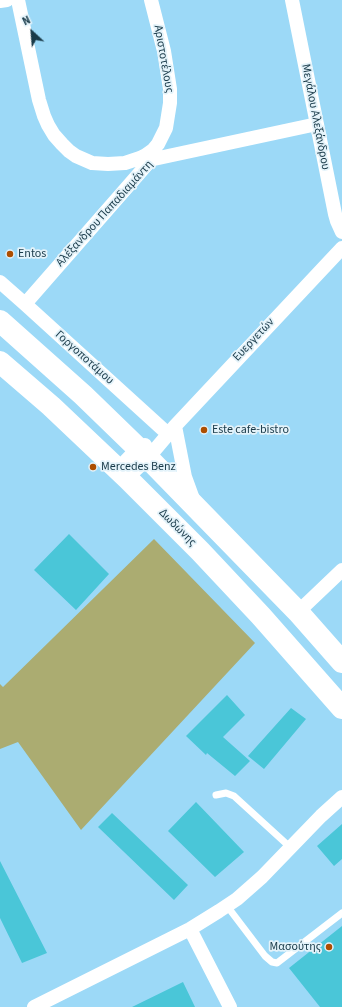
<!DOCTYPE html>
<meta charset="utf-8">
<style>
body{margin:0}
#map{position:relative;width:342px;height:1007px;overflow:hidden;background:#9cd9f7;font-family:"Source Sans 3",sans-serif}
canvas{display:block}
.north{position:absolute;left:12px;top:12px;width:40px;height:40px;-webkit-text-stroke:3px #e4f3fa;paint-order:stroke;rotate:334deg;font-size:11px;font-weight:700;line-height:16px;text-align:center;color:#193a49}
.north::after{content:'';display:block;margin:auto;width:14px;height:18px;background:#193a49;clip-path:polygon(50% 0,100% 100%,50% 72%,0 100%)}
</style>
<div id="map">
<canvas width="342" height="1007"></canvas>
<div class="north">N</div>
</div>
<script>
const c = document.querySelector('canvas').getContext('2d');
c.lineJoin = 'round';
function fillPath(path, color) {
  c.fillStyle = color;
  c.fill(path, 'evenodd');
}
function toPath(rows) {
  const path = new Path2D();
  for (const r of rows) {
    path.moveTo(r[0], r[1]);
    for (let i = 2; i < r.length; i += 2) path.lineTo(r[i], r[i + 1]);
  }
  return path;
}
function strokePath(path, color, width, dash) {
  c.strokeStyle = color;
  c.lineWidth = width;
  c.lineCap = dash ? 'butt' : 'round';
  c.setLineDash(dash || []);
  c.stroke(path);
}
function label(font, color, halo, rows, align = 'center') {
  c.font = font + ' "Source Sans 3",sans-serif';
  c.lineWidth = 3.5;
  c.setLineDash([]);
  c.textBaseline = 'middle';
  c.strokeStyle = halo;
  c.fillStyle = color;
  for (const [text, x, y, turn = 0] of rows) {
    c.save();
    c.translate(x, y);
    c.rotate((+turn || 0) * Math.PI / 180);
    c.textAlign = isNaN(turn) ? turn : align;
    if (halo) c.strokeText(text, 0, 0);
    c.fillText(text, 0, 0);
    c.restore();
  }
}
const green = toPath([
 [154,539,255,643,81,830,18,742,0,749,0,684,3,687]
]);
const building = toPath([
 [69,534,109,574,76,610,34,570],
 [227,695,245,715,223,737,250,761,235,776,207,753,206,755,186,736],
 [291,708,306,719,264,769,248,756],
 [196,802,244,852,215,877,168,831],
 [112,813,188,885,174,900,98,827],
 [342,824,342,859,334,866,317,846],
 [0,861,47,953,22,963,0,918],
 [342,926,342,1007,320,1007,289,968],
 [183,982,195,1007,132,1007]
]);
const lane = toPath([
 [216,795,226,793,234,796,291,848],
 [227,906,265,956,272,962,277,963,342,913]
]);
const street = toPath([
 [18,0,39,100,44,116,48,125,54,135,62,144,69,151,76,156,92,163,108,164,125,163,140,158,146,155,153,150,158,144,166,128,170,103,170,89,164,51,151,0],
 [292,0,335,214,337,221,342,232],
 [0,1,7,0],
 [0,282,25,304,168,434],
 [25,304,150,161,154,159,317,124],
 [175,426,185,477,193,499],
 [118,469,138,448,145,445],
 [127,478,148,458,175,426,342,248],
 [298,612,342,570],
 [190,929,230,1007],
 [34,1007,190,929,219,911,237,899,262,877,321,816,342,797]
]);
const primary = toPath([
 [0,321,83,395,148,458,298,612,342,662],
 [0,362,51,406,127,478,200,551,261,616,342,708]
]);
const markers = [
 [10,254,4,"#ad4e00"],
 [204,430,4,"#ad4e00"],
 [93,467,4,"#ad4e00"],
 [329,947,4,"#ad4e00"]
];
const streetNames = [
 ["Αριστοτέλους",163,59,80],
 ["Μεγάλου Αλεξάνδρου",315,117,79],
 ["Αλέξανδρου Παπαδιαμάντη",105,214,-48],
 ["Ευεργετών",254,340,-47],
 ["Γοργοποτάμου",84,358,42],
 ["Δωδώνης",177,528,45]
];
const poiNames = [
 ["Entos",18,254],
 ["Este cafe-bistro",212,430],
 ["Mercedes Benz",101,467],
 ["Μασούτης",321,947,"right"]
];
fillPath(green, '#abac71');
fillPath(building, '#4ac6d8');
strokePath(lane, '#fff', 7);
strokePath(street, '#fff', 14);
strokePath(primary, '#fff', 22);
for (const [x, y, r, color] of markers) {
  const dot = new Path2D();
  dot.arc(x, y, r, 0, 2 * Math.PI);
  c.fillStyle = color;
  c.fill(dot);
  strokePath(dot, '#e4f3fa', 1.5);
}
label('12px', '#193a49', '#e4f3fa', streetNames);
label('12px', '#193a49', '#e4f3fa', poiNames, 'left');
</script>
